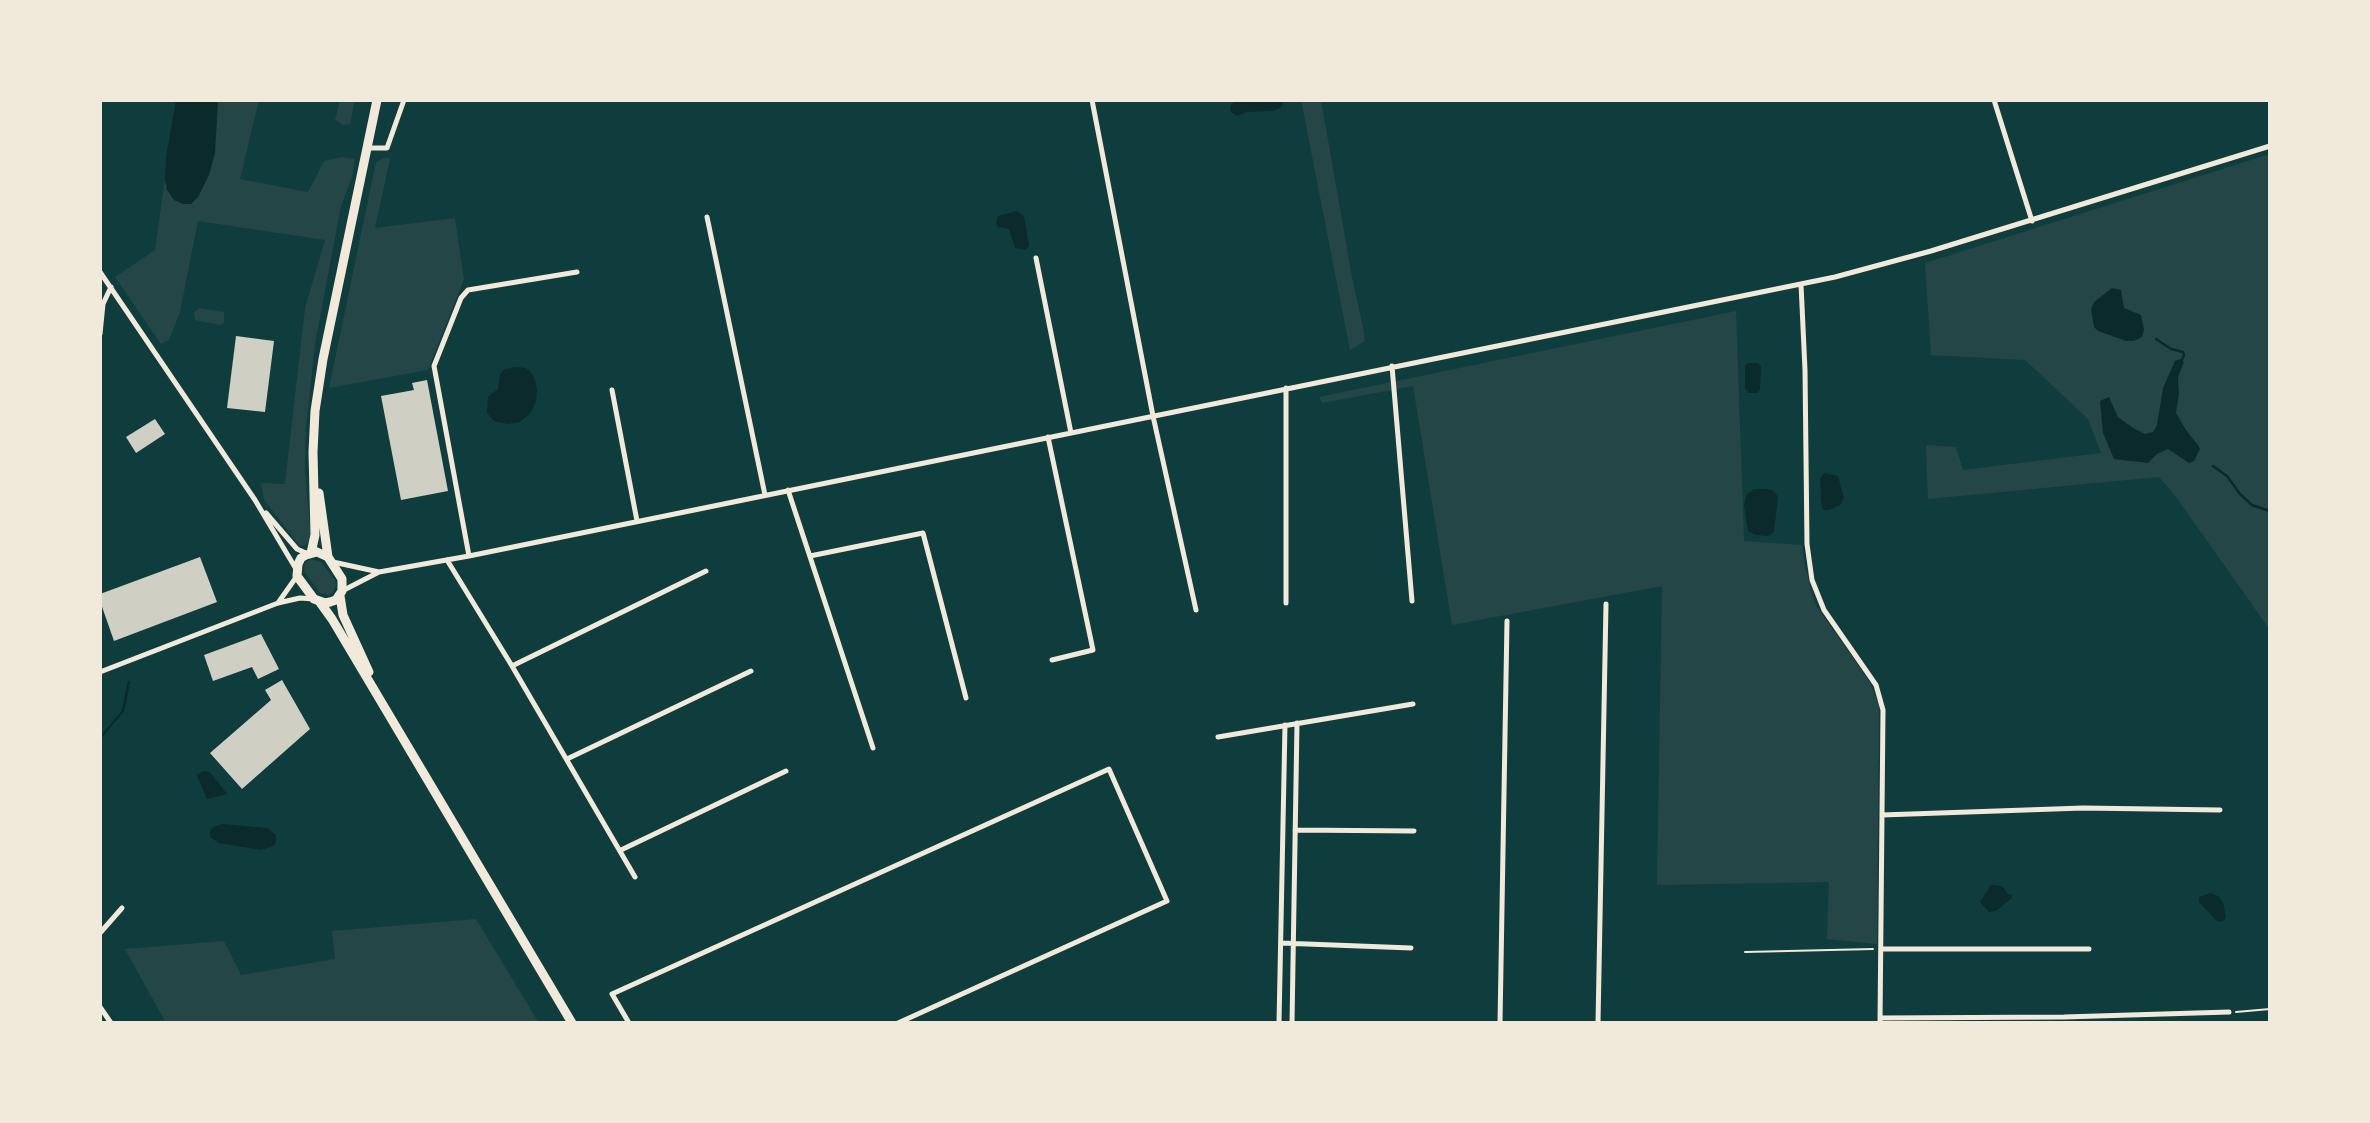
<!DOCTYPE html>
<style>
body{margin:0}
#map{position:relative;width:2370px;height:1123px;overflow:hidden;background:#0f3d3e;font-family:"DM Sans",sans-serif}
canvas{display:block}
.frame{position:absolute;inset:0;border:102px solid #f1e9da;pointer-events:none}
</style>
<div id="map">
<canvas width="2370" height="1123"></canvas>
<div class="frame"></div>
</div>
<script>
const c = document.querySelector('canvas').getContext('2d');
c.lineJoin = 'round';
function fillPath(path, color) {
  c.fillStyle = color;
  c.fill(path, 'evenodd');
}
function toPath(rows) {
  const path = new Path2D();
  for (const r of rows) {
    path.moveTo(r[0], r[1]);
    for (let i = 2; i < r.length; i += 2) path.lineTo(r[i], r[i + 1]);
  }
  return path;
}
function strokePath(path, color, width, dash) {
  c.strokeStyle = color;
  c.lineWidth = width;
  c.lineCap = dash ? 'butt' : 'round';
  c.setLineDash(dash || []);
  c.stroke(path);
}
const green = toPath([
 [218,100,259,100,240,179,308,192,324,161,342,157,355,159,352,177,341,206,315,344,306,429,305,470,311,540,304,546,299,545,264,500,261,483,285,484,305,308,325,240,198,221,180,312,169,340,161,344,115,277,155,250,165,179,167,190,216,118],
 [340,100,355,100,350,124,343,125,335,120],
 [1301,100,1321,100,1352,277,1363,327,1365,341,1350,350],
 [2270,154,2270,630,2176,497,2159,477,1928,499,1926,445,1956,447,1963,470,2101,453,2088,419,2025,360,1931,355,1925,263],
 [386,157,390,159,375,228,455,218,464,279,428,370,329,388,376,162],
 [200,308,224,312,224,323,220,325,195,320,194,312],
 [1736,311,1744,541,1802,545,1805,567,1815,604,1871,684,1879,706,1877,944,1827,939,1829,882,1657,885,1662,586,1452,625,1413,386,1322,403,1319,397],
 [310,559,321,562,335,580,336,586,332,593,328,595,320,593,305,573,304,565],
 [476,919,539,1023,166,1023,125,949,224,941,241,975,335,959,332,931]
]);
const water = toPath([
 [176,100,218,100,215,153,209,175,198,197,191,204,183,204,174,200,167,190,165,179,166,157],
 [1235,100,1283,100,1282,107,1272,111,1246,112,1237,116,1231,112,1230,107],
 [1017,211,1024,216,1029,246,1025,250,1015,248,1009,229,998,227,996,224,998,216],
 [2112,288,2121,290,2124,308,2141,315,2144,330,2142,337,2134,341,2126,341,2098,331,2094,327,2091,309,2094,302],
 [2180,359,2184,362,2178,377,2179,394,2176,413,2186,430,2198,445,2200,449,2194,461,2189,463,2168,449,2157,454,2148,463,2114,459,2103,433,2100,401,2109,397,2118,417,2133,428,2145,434,2153,432,2157,425,2163,388,2175,361],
 [1751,363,1758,363,1761,366,1760,390,1757,393,1748,393,1745,388,1745,367,1746,364],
 [516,367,526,368,533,375,537,388,536,402,531,412,520,422,507,424,494,421,487,413,488,397,498,389,500,374,505,369],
 [1825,473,1838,476,1844,498,1840,505,1829,510,1823,510,1821,501,1820,478],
 [1754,489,1767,489,1774,491,1778,497,1774,532,1768,536,1756,535,1748,531,1744,505,1747,494],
 [203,771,210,772,227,794,207,799,197,775],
 [223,824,267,828,276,835,276,841,274,846,261,850,219,843,210,837,210,832,213,827],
 [1991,885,2002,886,2008,894,2012,895,2012,898,1996,911,1989,912,1980,902],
 [2211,893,2218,896,2223,902,2226,918,2223,921,2218,922,2199,902,2199,897]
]);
const stream = toPath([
 [2156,339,2171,349,2183,352,2184,355,2182,360],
 [2213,466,2227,476,2240,494,2252,505,2270,511],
 [100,738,123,711,129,682]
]);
const building = toPath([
 [236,336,274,341,265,412,227,408],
 [427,380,448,491,401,500,381,396,414,390,412,383],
 [155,419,165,434,136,453,126,437],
 [200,557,217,602,114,641,100,601,100,594],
 [261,634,279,669,258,679,252,667,213,681,204,655],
 [282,680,310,729,242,789,210,753,271,700,265,690]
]);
const path = toPath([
 [1745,952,1873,949],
 [2236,1012,2270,1009]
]);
const minor = toPath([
 [1092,100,1153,416,1196,610],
 [1994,100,2032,221],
 [368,148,387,148,404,100],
 [707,217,765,495],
 [1036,258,1071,433],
 [100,272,255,500,296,569],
 [1801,284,1805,370,1807,544,1812,580,1824,610,1876,685,1883,710,1880,1023],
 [100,334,103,304,111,287],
 [1392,366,1412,601],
 [1286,388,1286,603],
 [612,390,637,521],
 [1048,437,1093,650,1052,660],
 [788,490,873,748],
 [266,513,297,549,308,554],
 [469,556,434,366,461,298,468,290,577,272],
 [810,556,923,533,966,698],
 [447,560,512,666,635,877],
 [333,562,379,572],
 [342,591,379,572,469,556,1835,277,1931,251,2270,146],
 [278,603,297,576],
 [512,666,706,571],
 [100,672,278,603,300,598,314,599],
 [1218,737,1413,704],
 [567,759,751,671],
 [1882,815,2083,808,2220,810],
 [1295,830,1414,831],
 [621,850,786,771],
 [100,933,122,908],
 [1281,943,1411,948],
 [1881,949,2089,949],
 [100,1007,111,1023],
 [1880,1018,2064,1017,2229,1012],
 [629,1023,612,994,1109,769,1167,901,898,1023],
 [1279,1023,1285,725],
 [1292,1023,1297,723],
 [1500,1023,1507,621],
 [1598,1023,1606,604]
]);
const primary = toPath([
 [319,493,328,557],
 [317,552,328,557,342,579,342,591,336,600,330,602,325,603,314,599,297,576,298,564,301,558,306,555,317,552],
 [311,553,315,535,313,452,315,411,323,359,377,100],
 [340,596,343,615,369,672],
 [319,601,332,619,572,1023]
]);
fillPath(green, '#244646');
fillPath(water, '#0a2a2b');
strokePath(stream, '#0a2a2b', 2.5);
fillPath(building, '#cfcfc3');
strokePath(path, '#f1e9da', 2);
strokePath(minor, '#f1e9da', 5);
strokePath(primary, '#f1e9da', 9);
</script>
